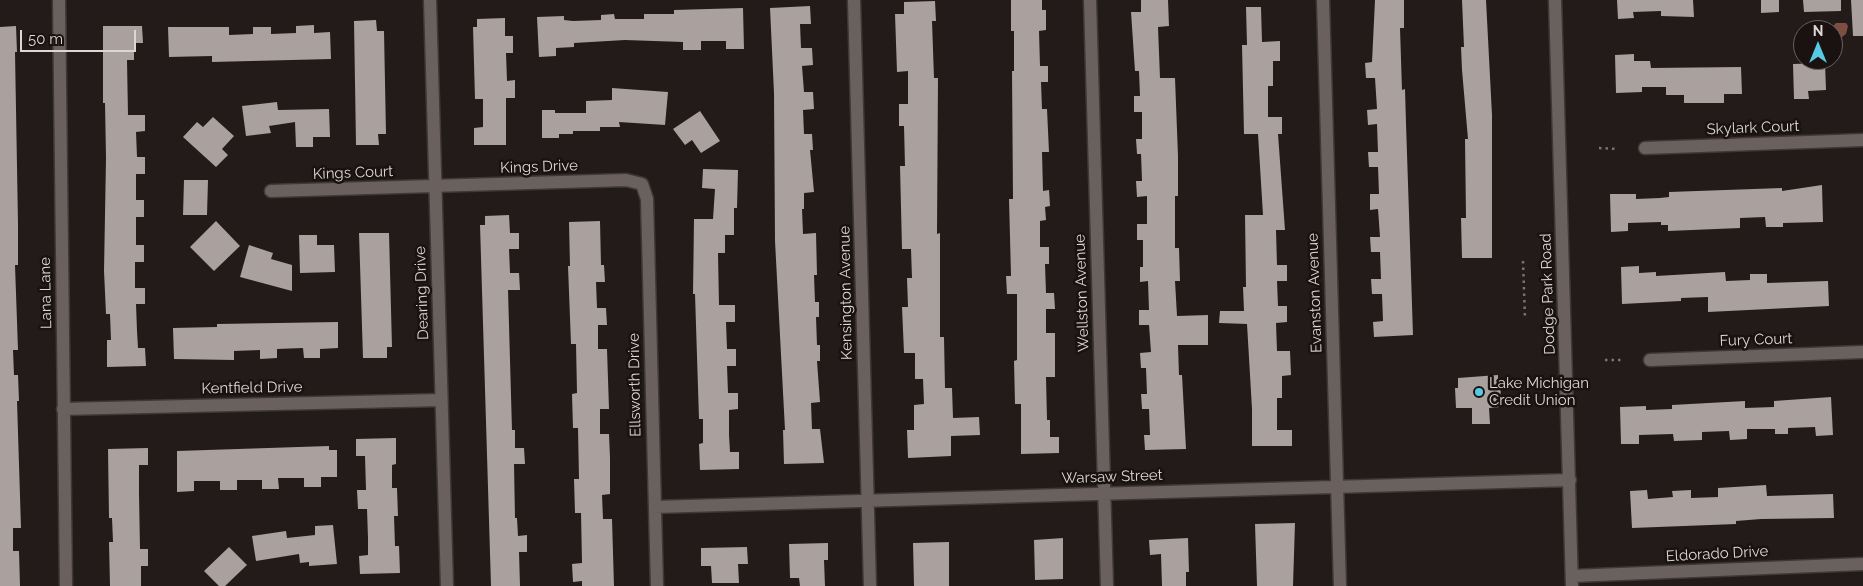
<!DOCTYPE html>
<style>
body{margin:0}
#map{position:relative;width:1863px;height:586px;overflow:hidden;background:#231b19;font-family:Raleway,sans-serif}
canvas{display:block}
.north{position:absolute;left:1793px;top:20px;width:50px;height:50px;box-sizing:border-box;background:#191210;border:1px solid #67615f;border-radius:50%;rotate:0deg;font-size:14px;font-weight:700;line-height:20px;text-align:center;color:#dcd7d5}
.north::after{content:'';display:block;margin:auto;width:18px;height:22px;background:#58c9e3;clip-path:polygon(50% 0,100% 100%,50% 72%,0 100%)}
.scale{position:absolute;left:20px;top:30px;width:116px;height:22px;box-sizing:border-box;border:2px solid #dcd7d5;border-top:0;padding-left:6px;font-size:15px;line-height:18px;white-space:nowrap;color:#dcd7d5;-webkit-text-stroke:4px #191210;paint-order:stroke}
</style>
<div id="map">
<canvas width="1863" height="586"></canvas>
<div class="north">N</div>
<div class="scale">50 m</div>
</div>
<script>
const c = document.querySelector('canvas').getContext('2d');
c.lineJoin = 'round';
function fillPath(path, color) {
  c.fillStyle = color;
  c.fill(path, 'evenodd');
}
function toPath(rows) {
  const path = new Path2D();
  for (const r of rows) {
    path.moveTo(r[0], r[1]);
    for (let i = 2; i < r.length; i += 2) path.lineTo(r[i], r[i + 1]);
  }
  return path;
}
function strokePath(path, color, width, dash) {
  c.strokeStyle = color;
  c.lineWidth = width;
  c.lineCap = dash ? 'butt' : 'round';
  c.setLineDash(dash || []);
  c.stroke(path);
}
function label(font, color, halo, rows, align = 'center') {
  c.font = font + ' Raleway,sans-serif';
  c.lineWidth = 5;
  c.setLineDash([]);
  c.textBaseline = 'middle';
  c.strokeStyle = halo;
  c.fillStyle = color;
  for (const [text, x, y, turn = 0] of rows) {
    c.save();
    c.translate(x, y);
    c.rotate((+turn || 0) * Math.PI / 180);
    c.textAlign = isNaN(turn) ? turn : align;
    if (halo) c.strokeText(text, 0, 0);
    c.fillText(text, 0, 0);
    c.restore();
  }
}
const water = toPath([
 [1836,23,1846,23,1848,26,1846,34,1842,37,1843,47,1841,50,1834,48,1833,26]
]);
const building = toPath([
 [1011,0,1042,0,1042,10,1046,10,1046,30,1039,31,1040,66,1048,66,1048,82,1041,82,1042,109,1047,109,1049,152,1042,152,1043,191,1049,190,1050,206,1045,207,1046,220,1040,221,1040,247,1049,247,1049,264,1045,264,1046,293,1054,293,1055,309,1046,309,1046,333,1055,333,1055,377,1046,377,1047,420,1050,420,1050,437,1059,437,1059,453,1021,454,1021,404,1015,404,1014,361,1017,360,1017,294,1007,294,1006,276,1011,276,1009,199,1013,199,1012,71,1014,71,1014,31,1011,31],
 [1141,0,1168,0,1169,26,1158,27,1160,78,1175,78,1178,156,1178,196,1175,196,1175,248,1179,248,1180,281,1175,281,1177,316,1208,315,1208,345,1178,345,1179,375,1182,375,1186,449,1145,450,1144,435,1150,435,1149,409,1142,409,1141,394,1147,394,1146,368,1141,368,1140,353,1151,352,1149,325,1139,325,1139,310,1149,310,1148,281,1140,282,1140,267,1143,267,1143,240,1137,240,1137,224,1147,224,1147,196,1137,197,1136,181,1142,181,1141,154,1137,154,1136,139,1142,139,1142,112,1134,112,1134,96,1140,96,1139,71,1135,71,1131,12,1141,12],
 [1375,0,1404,0,1404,28,1400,28,1402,90,1405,89,1406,123,1413,335,1374,337,1373,322,1383,321,1382,294,1372,294,1371,279,1381,279,1380,252,1371,252,1370,237,1380,237,1378,209,1370,210,1370,194,1379,194,1378,167,1369,167,1368,152,1378,152,1377,124,1368,125,1367,110,1377,109,1375,78,1366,78,1365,63,1372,62],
 [1462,0,1486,0,1492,115,1492,258,1462,258,1461,218,1466,218,1465,139,1468,139,1462,70,1461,47,1464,47],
 [1617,0,1693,0,1694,17,1661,16,1661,11,1633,12,1634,18,1618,19],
 [1761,0,1779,0,1779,12,1761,13],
 [1803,0,1841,0,1841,11,1804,12],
 [1851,0,1863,0,1863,36,1853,36],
 [935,1,936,21,932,21,934,78,938,78,937,234,940,233,940,337,944,337,945,388,952,388,953,418,979,417,980,435,951,436,951,456,908,458,907,430,914,430,914,405,924,404,923,379,915,379,915,353,904,353,902,307,908,307,907,278,912,278,911,249,902,249,900,166,905,166,904,126,899,126,899,104,908,104,908,71,897,72,895,14,904,14,904,2],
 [810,6,811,24,800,24,801,48,812,48,813,65,802,66,804,92,813,92,814,109,803,110,804,134,812,134,813,150,810,150,814,192,804,193,804,209,802,209,803,234,816,233,817,275,814,275,815,302,819,302,819,317,816,317,817,345,820,345,820,361,817,361,820,402,811,403,812,429,820,429,824,463,784,464,783,430,785,430,775,241,774,93,770,8],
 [1246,7,1261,7,1262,42,1280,41,1280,61,1273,61,1273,86,1268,86,1268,117,1282,117,1282,134,1278,134,1285,230,1276,230,1277,265,1287,265,1287,281,1277,281,1278,306,1287,306,1287,322,1276,323,1277,351,1290,351,1291,375,1282,376,1282,398,1277,398,1277,430,1292,430,1292,446,1252,446,1252,409,1247,324,1219,323,1220,311,1244,311,1243,287,1246,287,1245,215,1263,215,1258,134,1244,134,1242,45,1247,45],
 [743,8,744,49,726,49,726,41,701,41,701,50,683,50,683,42,625,40,574,43,574,47,556,48,556,56,539,57,537,17,564,16,564,20,573,21,601,20,601,15,614,14,615,19,644,19,644,14,674,14,674,10],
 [505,18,505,36,513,36,513,53,506,53,507,81,515,80,515,98,506,98,506,145,474,145,474,128,483,127,483,99,475,99,473,27,477,27,477,19],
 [376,20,377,31,384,31,386,134,378,134,379,145,356,145,354,21],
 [314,25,314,33,330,32,331,59,212,62,212,56,169,57,168,27,229,27,229,35,253,34,253,27,271,27,271,34,296,33,296,26],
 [16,26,17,52,15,52,18,224,18,265,15,265,18,350,13,350,14,375,18,375,19,401,17,401,21,528,13,528,13,551,19,551,20,586,0,586,0,27],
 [103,26,142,26,143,43,134,43,134,60,127,60,128,115,145,115,145,131,136,132,137,157,145,157,145,174,136,174,136,200,144,200,144,217,136,217,136,245,144,245,144,262,135,262,135,288,145,288,145,304,136,304,137,331,138,348,145,348,146,366,107,367,107,340,111,340,110,314,106,314,104,271,106,158,105,103,103,103],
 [1634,54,1634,61,1650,61,1651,68,1741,67,1742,94,1724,94,1724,103,1684,103,1684,95,1666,95,1666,87,1642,87,1642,92,1616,93,1615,55],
 [1825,63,1826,90,1808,91,1809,99,1794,99,1793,64],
 [612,88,668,92,665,125,619,122,620,127,600,127,600,131,573,131,573,134,559,134,559,138,542,138,542,110,555,110,555,113,586,113,586,101,612,100],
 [277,102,278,110,329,109,330,137,313,137,313,147,296,147,295,122,269,126,271,133,246,136,242,106],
 [700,111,720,141,701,153,692,140,685,145,673,129],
 [213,117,234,136,222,149,228,155,216,167,183,137,197,122,203,127],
 [703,169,738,170,737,208,734,208,734,235,725,235,725,253,718,253,719,305,735,305,735,322,726,322,727,349,736,349,736,366,727,366,728,393,738,393,738,409,729,410,729,435,730,452,739,452,739,469,700,470,699,444,703,443,703,419,699,419,695,294,693,294,694,219,713,219,715,189,702,188],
 [184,180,208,180,207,215,183,215],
 [1822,185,1823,222,1783,223,1783,227,1766,227,1765,217,1740,218,1740,228,1668,231,1668,225,1661,225,1661,222,1628,223,1628,231,1611,232,1610,194,1636,194,1636,199,1660,198,1669,197,1669,192,1782,188,1782,191],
 [509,215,510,233,519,233,519,249,509,249,510,273,519,273,520,290,508,290,512,430,515,430,515,448,524,448,525,464,514,464,515,518,517,518,518,536,527,535,527,552,519,552,520,586,491,586,480,225,485,225,485,216],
 [216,221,240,246,214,271,190,247],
 [600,221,601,265,604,265,605,282,596,282,597,308,606,308,607,325,598,325,598,349,607,349,609,409,600,409,600,434,609,434,610,458,610,494,602,495,603,519,612,519,614,586,582,586,582,581,573,582,572,564,582,563,581,513,575,513,574,479,579,479,578,428,573,428,572,394,577,393,576,344,571,344,568,266,570,266,569,222],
 [359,233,389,233,392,347,387,347,387,358,363,358],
 [299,235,317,235,317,245,334,245,335,272,300,273],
 [249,245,273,253,271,259,292,265,292,291,240,277],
 [1639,266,1639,273,1656,272,1656,276,1725,272,1726,281,1750,280,1750,274,1767,274,1767,283,1828,281,1829,306,1708,312,1708,297,1681,298,1681,301,1622,304,1621,267],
 [338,322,338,348,320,349,320,358,304,358,303,348,277,349,277,358,260,359,260,350,234,351,234,360,174,359,173,328,217,327,217,324],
 [1498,375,1498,381,1501,381,1500,407,1489,408,1490,424,1472,424,1472,408,1456,408,1455,388,1458,388,1458,378],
 [1831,397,1833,435,1816,436,1815,427,1788,428,1788,434,1775,434,1775,429,1747,429,1747,439,1730,440,1729,431,1702,432,1702,440,1674,441,1673,434,1639,435,1639,444,1621,444,1620,407,1646,406,1646,410,1672,409,1672,405,1745,401,1745,408,1774,407,1774,401],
 [396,438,396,464,392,465,392,488,397,488,398,516,394,516,395,546,399,546,400,573,360,574,359,556,368,555,368,538,367,509,358,509,357,490,366,490,365,456,356,456,356,439],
 [329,446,329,450,337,450,337,477,321,477,321,487,304,487,304,478,278,478,279,489,262,489,262,480,237,480,237,490,220,490,220,481,194,481,194,491,177,492,177,451],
 [148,448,148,465,139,465,139,494,140,549,148,549,148,566,141,566,141,586,110,586,109,542,113,542,112,518,109,518,108,449],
 [1766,485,1767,496,1833,494,1834,518,1761,519,1736,521,1736,524,1632,528,1630,491,1647,490,1648,499,1673,497,1672,491,1691,490,1691,498,1718,497,1718,488],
 [1295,523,1293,586,1257,586,1255,524],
 [333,525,337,564,309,566,309,562,300,563,299,554,256,561,252,536,286,531,287,538,315,535,315,526],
 [1063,538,1063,579,1035,580,1034,540],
 [1188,538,1189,572,1186,572,1186,586,1162,586,1161,554,1150,555,1149,540],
 [949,542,949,586,914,586,913,543],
 [828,543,828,560,824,560,825,586,800,586,799,578,790,578,789,544],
 [229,547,247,565,225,586,219,586,204,571],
 [747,547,748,564,738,564,739,583,712,583,711,566,701,566,701,548]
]);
const path = toPath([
 [1599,148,1617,149],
 [1523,261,1525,319],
 [1605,360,1624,360]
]);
const minor = toPath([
 [59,0,66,586],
 [430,0,447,586],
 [854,0,870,586],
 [1090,0,1107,586],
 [1323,0,1340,586],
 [1555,0,1572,586],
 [1645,148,1863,140],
 [271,191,626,180,642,184,647,199,657,586],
 [1650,360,1863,352],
 [63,409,441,400],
 [655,507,1570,480],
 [1572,576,1863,564]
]);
const markers = [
 [1479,392,5,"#58c9e3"]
];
const streetNames = [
 ["Skylark Court",1753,128,-2],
 ["Kings Drive",539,167,-2],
 ["Kings Court",353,173,-2],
 ["Lana Lane",46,293,-91],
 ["Dearing Drive",422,293,-92],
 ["Kensington Avenue",846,293,-91],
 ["Wellston Avenue",1082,293,-92],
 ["Evanston Avenue",1315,293,-92],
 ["Dodge Park Road",1548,294,-92],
 ["Fury Court",1756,340,-2],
 ["Ellsworth Drive",635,385,-91],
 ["Kentfield Drive",252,388,-1],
 ["Warsaw Street",1112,477,-2],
 ["Eldorado Drive",1717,554,-3]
];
const poiNames = [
 ["Lake Michigan",1489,383],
 ["Credit Union",1489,400]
];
fillPath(water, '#7e4e41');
fillPath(building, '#aaa09d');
strokePath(minor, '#3e3837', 15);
strokePath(path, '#7a7371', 2.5, [2.5, 4]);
strokePath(minor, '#6a615e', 12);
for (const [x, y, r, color] of markers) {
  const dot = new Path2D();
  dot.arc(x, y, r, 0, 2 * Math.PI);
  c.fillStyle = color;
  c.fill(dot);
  strokePath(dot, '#191210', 2);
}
label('15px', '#dcd7d5', '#191210', streetNames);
label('15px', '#dcd7d5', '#191210', poiNames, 'left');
</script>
